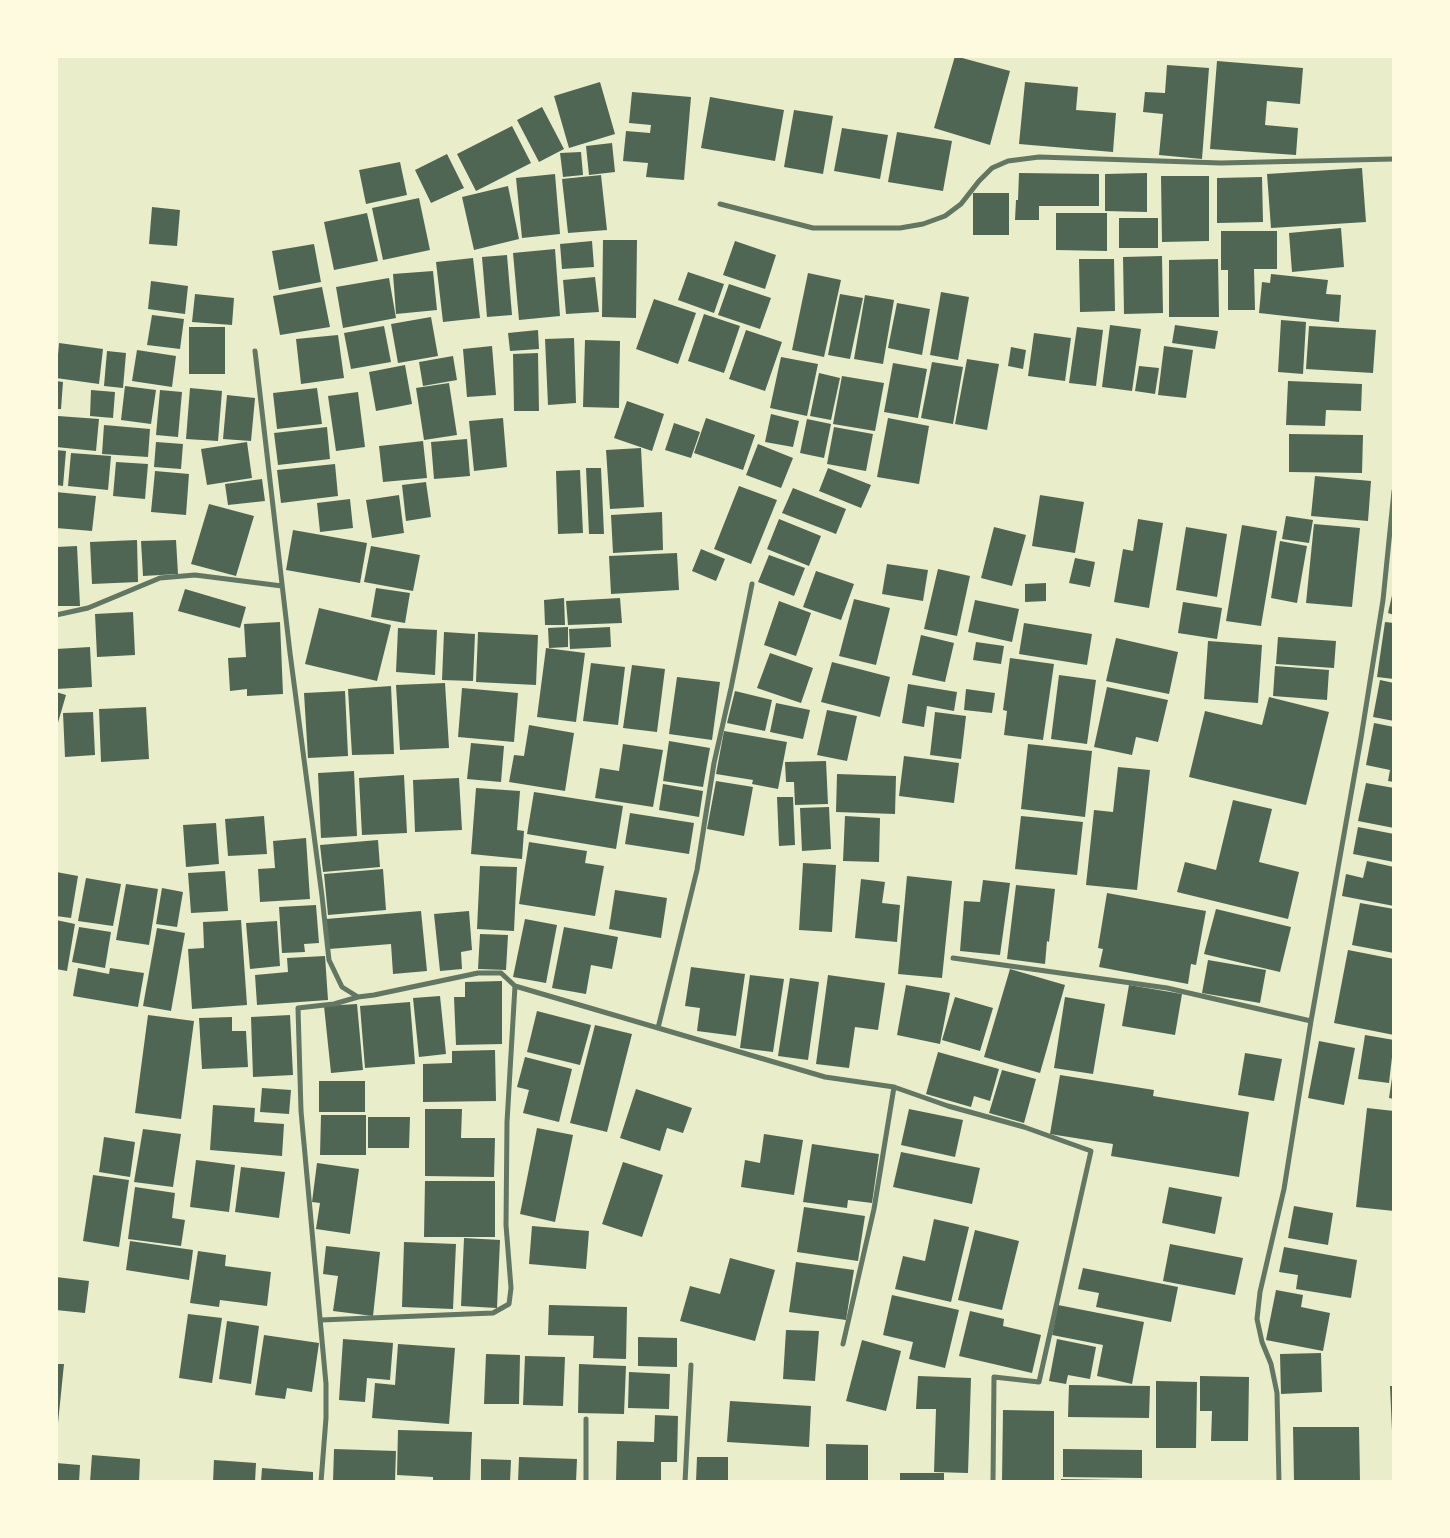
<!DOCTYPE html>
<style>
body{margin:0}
#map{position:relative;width:1450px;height:1538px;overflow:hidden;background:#e9edc9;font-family:"Fira Sans Condensed",sans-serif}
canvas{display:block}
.frame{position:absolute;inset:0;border:58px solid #fefae0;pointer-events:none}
</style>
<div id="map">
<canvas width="1450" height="1538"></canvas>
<div class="frame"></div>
</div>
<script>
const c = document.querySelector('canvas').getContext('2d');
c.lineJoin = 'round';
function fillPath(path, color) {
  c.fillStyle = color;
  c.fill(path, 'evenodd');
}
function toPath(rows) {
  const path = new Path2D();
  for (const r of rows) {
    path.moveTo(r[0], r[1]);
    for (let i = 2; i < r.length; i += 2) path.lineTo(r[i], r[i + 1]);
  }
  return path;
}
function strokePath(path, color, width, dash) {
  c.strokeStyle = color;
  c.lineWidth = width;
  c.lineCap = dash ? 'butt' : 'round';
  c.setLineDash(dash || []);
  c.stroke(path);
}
const building = toPath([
 [955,56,1010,71,990,145,934,128],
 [1217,61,1303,68,1300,104,1267,101,1265,125,1298,128,1296,155,1210,149],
 [1167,65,1209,68,1202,159,1159,155,1163,114,1143,112,1145,92,1165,93],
 [600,82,615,134,569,148,554,96],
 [1025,82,1078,87,1076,110,1116,113,1113,152,1019,144],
 [632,92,691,97,684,180,646,177,648,163,623,161,626,131,650,133,651,125,629,123],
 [710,97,784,110,775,161,701,148],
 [542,107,564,149,539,162,517,120],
 [794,110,833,116,823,174,784,167],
 [512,126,531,163,476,191,457,154],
 [842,128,888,135,880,179,834,171],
 [897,132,952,141,943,191,888,182],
 [612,143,615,172,589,175,586,146],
 [581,152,583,175,563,177,560,153],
 [447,154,464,188,431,203,415,170],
 [400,162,407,195,366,204,359,170],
 [1362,168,1366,222,1271,228,1267,174],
 [1019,173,1099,174,1099,206,1039,206,1039,220,1015,220,1016,200,1018,200],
 [1147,173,1147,212,1105,211,1105,174],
 [555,174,560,234,522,238,516,178],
 [601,175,607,230,568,233,562,179],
 [1161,176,1209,176,1209,241,1162,242],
 [1262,177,1263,222,1217,223,1217,178],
 [508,186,519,239,474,250,462,197],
 [973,193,1009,193,1009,235,973,235],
 [419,198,430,250,383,260,372,208],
 [152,207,180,210,177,246,149,244],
 [367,213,378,261,334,270,324,222],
 [1056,213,1107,213,1107,251,1056,250],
 [1119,218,1158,218,1158,248,1119,248],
 [1341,228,1344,267,1292,272,1289,233],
 [1221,231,1277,231,1277,269,1254,269,1255,310,1228,310,1228,270,1221,270],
 [603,240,637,240,636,318,602,317],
 [592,241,594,267,562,269,560,244],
 [735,241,776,255,765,289,723,275],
 [314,244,321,282,279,290,272,251],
 [555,249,560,316,519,320,513,253],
 [507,255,512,315,487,317,482,257],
 [1162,256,1163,313,1124,314,1123,257],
 [473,258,480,318,443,322,436,262],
 [1079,259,1114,259,1115,311,1080,312],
 [1218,259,1219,317,1169,317,1169,260],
 [433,271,437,310,396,314,393,274],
 [688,272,724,284,714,313,678,300],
 [808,273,841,280,824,357,792,350],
 [1271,274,1328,280,1326,294,1341,295,1339,322,1259,313,1262,282,1270,283],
 [595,277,599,312,566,314,563,280],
 [389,278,396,318,343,328,336,287],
 [151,281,188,286,185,314,148,309],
 [729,284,771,298,760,329,718,315],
 [322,287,330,327,280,335,273,296],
 [941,292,969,297,958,360,930,355],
 [195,294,234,298,232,325,192,322],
 [840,294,863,298,850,359,828,355],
 [865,295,894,300,883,364,854,359],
 [654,299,696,313,678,364,636,349],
 [897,303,930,309,922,355,888,348],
 [704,314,740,326,724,373,688,361],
 [152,315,184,319,180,349,147,345],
 [431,317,438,356,398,363,391,324],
 [1281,320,1306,322,1303,374,1278,372],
 [1110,325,1141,329,1132,391,1102,387],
 [1175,325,1218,331,1215,349,1172,343],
 [384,326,391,362,351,369,344,333],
 [1309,326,1376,330,1373,373,1306,369],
 [189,327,225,327,225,374,189,374],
 [1077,327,1103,330,1096,386,1069,383],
 [538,330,539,349,510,351,508,333],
 [746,330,782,342,765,391,729,379],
 [1034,333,1071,338,1065,381,1028,376],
 [338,335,344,378,301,384,296,339],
 [574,338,576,403,548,405,545,339],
 [585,340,620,341,619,408,583,407],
 [59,343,103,349,99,384,56,378],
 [492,346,496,395,467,397,463,349],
 [1164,346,1193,350,1186,398,1158,395],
 [1011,347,1026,350,1023,369,1008,366],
 [137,350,176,356,172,387,132,381],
 [107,351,126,353,123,388,104,386],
 [538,353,539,411,514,411,513,354],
 [453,356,457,380,423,386,419,362],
 [781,357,818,364,807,416,770,408],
 [967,359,999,364,987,430,955,424],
 [932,362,963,367,953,424,921,418],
 [893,363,927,369,918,418,884,412],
 [405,365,412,404,376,411,369,372],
 [1139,366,1159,368,1155,394,1135,391],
 [819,373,840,378,831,420,810,416],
 [842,376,884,383,875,431,833,424],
 [56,381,63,382,61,409,56,409],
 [1288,381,1362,384,1361,411,1326,410,1325,426,1286,425],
 [449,383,457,435,424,440,416,388],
 [125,386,156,390,151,424,121,420],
 [190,388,222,391,218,441,186,439],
 [317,388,322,424,277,429,273,393],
 [91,390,115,392,113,418,90,416],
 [160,390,182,392,178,437,156,435],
 [358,392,365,447,336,451,328,396],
 [227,395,255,398,251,441,223,439],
 [627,401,664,414,652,451,614,438],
 [771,414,799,421,793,447,765,442],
 [58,416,99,419,96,451,56,447],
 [503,418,507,467,474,471,469,421],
 [706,418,755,435,743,470,694,453],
 [888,418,929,426,919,484,877,477],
 [807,419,831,424,824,458,800,453],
 [674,423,700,432,691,458,665,450],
 [104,425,150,429,148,457,102,454],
 [327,427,330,459,278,465,274,433],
 [834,427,873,434,866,471,827,464],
 [1289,434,1363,435,1362,473,1289,472],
 [467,439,470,476,434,479,431,442],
 [423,441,427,478,383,482,379,446],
 [156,442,183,444,181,469,154,467],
 [247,442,252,478,207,485,201,449],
 [758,444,793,458,781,488,746,475],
 [641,448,644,507,610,509,606,450],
 [56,450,66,451,63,486,56,485],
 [71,453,111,456,108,490,68,486],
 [116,462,148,464,145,499,113,496],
 [335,464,338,496,281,503,277,470],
 [586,468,601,468,604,534,589,534],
 [828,468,871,485,861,508,819,491],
 [580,470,583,533,558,534,556,471],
 [155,471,189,474,186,515,151,512],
 [1315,476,1371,481,1368,521,1311,516],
 [262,479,265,501,228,505,225,484],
 [426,482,431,517,406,521,402,485],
 [739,486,777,500,751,564,714,549],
 [793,488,846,509,836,534,782,513],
 [56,492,96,496,92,531,56,528],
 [399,495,404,533,372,538,366,500],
 [1040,495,1084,502,1075,553,1032,546],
 [350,499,353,528,320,532,317,503],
 [209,504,254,516,236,576,191,564],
 [662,512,663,550,613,553,611,515],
 [1286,516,1313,520,1309,543,1282,539],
 [779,519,821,536,809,566,767,549],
 [1138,519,1163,523,1149,608,1114,602,1123,549,1133,551],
 [1314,524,1360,528,1352,607,1306,603],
 [1242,525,1277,531,1261,626,1226,621],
 [994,527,1026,535,1012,586,981,578],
 [1186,527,1227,534,1217,597,1176,590],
 [293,530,367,543,360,583,286,570],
 [137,540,138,582,92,584,90,542],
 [176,540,178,574,143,576,141,541],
 [1280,541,1307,546,1297,603,1271,598],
 [77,546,80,606,56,606,56,547],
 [371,546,420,555,413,591,364,582],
 [701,549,725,559,716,581,692,571],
 [677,553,679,590,611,594,609,556],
 [769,555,805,568,794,596,758,582],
 [1075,558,1095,562,1090,587,1069,583],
 [887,564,928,570,923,601,882,594],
 [938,569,970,576,957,636,924,629],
 [816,571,854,584,841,620,803,607],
 [1046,583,1046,601,1025,602,1025,584],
 [376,588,410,593,405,623,371,617],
 [185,589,246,607,240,628,178,611],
 [1393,591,1394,591,1394,615,1388,613],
 [564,598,565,625,545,625,544,600],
 [620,598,622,623,568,625,566,601],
 [854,599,890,608,876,665,839,656],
 [975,600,1019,609,1012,642,968,632],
 [779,601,811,613,796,656,764,645],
 [1183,602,1222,608,1217,639,1178,633],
 [319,608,391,625,377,681,305,664],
 [133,612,135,655,97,657,95,614],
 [280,622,283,694,247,696,247,689,230,691,228,658,246,657,244,624],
 [1385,622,1394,623,1394,679,1377,677],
 [1024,623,1092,634,1087,665,1019,654],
 [568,627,568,647,549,648,548,628],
 [610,627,611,647,570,649,569,629],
 [398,628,437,630,435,675,396,672],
 [444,632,475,634,473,681,442,680],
 [478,632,538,635,536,685,476,682],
 [921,635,954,643,945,682,912,675],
 [1278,637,1336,641,1334,668,1276,664],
 [1116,638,1178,652,1169,694,1106,681],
 [1208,641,1262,645,1258,703,1204,699],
 [976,642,1004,646,1001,664,973,660],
 [90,647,92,687,56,689,56,649],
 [546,648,585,653,576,722,537,717],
 [770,653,813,668,801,703,757,688],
 [1010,658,1054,664,1043,740,1004,735,1007,711,1003,710],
 [832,662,890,677,880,717,821,702],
 [591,663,625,667,618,725,583,721],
 [632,665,665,669,657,732,623,728],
 [1275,666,1329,670,1327,700,1273,696],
 [1059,675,1096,680,1087,744,1051,739],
 [677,677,720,682,712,740,669,734],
 [1380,680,1394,683,1394,721,1373,717],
 [445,683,449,748,400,750,396,685],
 [908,684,957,692,954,711,927,706,924,727,902,723],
 [391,686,394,754,352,755,348,689],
 [1107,687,1168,700,1158,742,1136,737,1132,755,1094,747],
 [462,688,518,693,514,742,458,737],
 [966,689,995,693,992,713,964,710],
 [345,691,348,756,308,758,304,693],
 [735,691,772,700,765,731,727,723],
 [56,692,66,695,57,726,56,726],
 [1269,697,1329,712,1306,805,1189,777,1205,711,1262,725],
 [776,703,810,710,803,739,770,732],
 [146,707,149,759,101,762,99,709],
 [827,710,857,716,847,761,817,755],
 [93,712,95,755,65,757,63,713],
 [935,712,966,716,961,759,930,755],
 [1374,723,1394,727,1394,782,1388,781,1390,770,1366,765],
 [529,725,574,733,565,791,509,782,514,755,524,756],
 [724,731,787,742,778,789,752,784,753,780,716,774],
 [669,741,710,748,703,787,663,781],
 [471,743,504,746,501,782,467,779],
 [623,744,663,750,653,807,595,798,600,768,619,771],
 [1028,744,1092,751,1085,817,1021,809],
 [904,756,959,763,954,803,899,796],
 [826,761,828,804,795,805,794,782,786,782,785,762],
 [1118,767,1150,770,1137,890,1086,885,1094,810,1113,812],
 [354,771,357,836,321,838,318,773],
 [837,774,896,776,895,814,836,812],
 [404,775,407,833,362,835,359,778],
 [459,778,462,830,415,832,413,780],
 [716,781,753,787,744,836,707,829],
 [1366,783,1394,788,1394,828,1358,821],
 [663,784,703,791,699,817,659,810],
 [476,788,520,791,517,830,524,831,522,859,471,854],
 [534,792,623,806,616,849,527,834],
 [777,797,793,797,795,845,779,846],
 [1233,800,1272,809,1259,862,1299,872,1288,919,1177,892,1185,862,1216,870],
 [829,807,831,849,802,851,800,808],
 [630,813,694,823,689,854,625,844],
 [264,816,267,854,228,856,225,819],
 [845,816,880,818,879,862,843,861],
 [1021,816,1083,822,1077,875,1015,869],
 [216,823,219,864,186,867,183,825],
 [1358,827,1394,834,1394,862,1353,854],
 [306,838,310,899,260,902,258,869,275,868,273,841],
 [378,840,380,867,323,872,320,845],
 [529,842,587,851,585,863,604,866,595,916,519,904],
 [1367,861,1394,867,1394,906,1342,896,1346,874,1363,878],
 [803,863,836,865,832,932,799,930],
 [480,866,517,867,514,931,477,929],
 [383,869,386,910,328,915,324,874],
 [225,871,228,911,191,913,188,873],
 [56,872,78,876,71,918,56,916],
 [907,876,952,881,942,978,898,974],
 [86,878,121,884,113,926,78,921],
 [861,879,885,882,882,903,900,905,897,942,855,938],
 [983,880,1010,883,1000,955,960,951,964,901,980,902],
 [126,884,158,889,149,945,116,940],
 [1016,885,1055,889,1049,942,1047,941,1045,964,1007,959],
 [162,888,183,892,177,927,156,924],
 [615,890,667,898,661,938,609,929],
 [1107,893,1206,911,1196,965,1191,964,1188,984,1099,967,1103,949,1098,948],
 [1360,903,1394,909,1394,953,1352,945],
 [316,905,319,943,304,944,305,952,282,953,279,907],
 [1216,909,1291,927,1280,972,1204,954],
 [421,911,427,971,393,974,391,944,329,949,326,919],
 [469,911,472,950,461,952,462,969,440,971,434,914],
 [525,919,557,925,546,983,513,977],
 [56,920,75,924,67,971,56,969],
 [241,920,247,1005,192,1009,188,949,204,948,203,922],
 [277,921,280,966,250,969,246,923],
 [79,927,111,932,105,968,72,962],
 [564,927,618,937,612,969,591,965,586,994,552,988],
 [157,928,185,933,171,1011,143,1006],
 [480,934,508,935,506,970,478,969],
 [1348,950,1394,959,1394,1035,1334,1023],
 [325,956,328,1000,257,1005,255,975,288,972,287,958],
 [1208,960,1266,970,1260,1003,1202,993],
 [691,967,745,974,736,1036,697,1031,700,1008,685,1006],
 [78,968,109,974,110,968,144,973,138,1007,73,996],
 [1010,969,1065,985,1040,1073,984,1057],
 [750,975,784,979,773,1052,740,1048],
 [828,975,885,983,878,1030,855,1027,849,1068,816,1064],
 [790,978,819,982,808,1060,778,1056],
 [502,981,502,1044,456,1045,454,997,465,997,465,982],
 [906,985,950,993,940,1044,897,1035],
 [1129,985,1182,994,1175,1035,1122,1026],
 [440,996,446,1054,419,1057,413,998],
 [955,997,993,1008,980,1051,942,1040],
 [1065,997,1105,1004,1093,1074,1054,1068],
 [410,1002,415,1064,365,1068,360,1006],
 [357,1004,363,1070,331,1073,324,1006],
 [537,1011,591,1025,580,1065,527,1052],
 [148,1015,194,1021,181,1119,135,1113],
 [290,1015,293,1075,253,1077,251,1017],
 [232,1017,232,1031,246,1031,248,1067,202,1069,199,1018],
 [595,1025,632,1034,607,1132,570,1123],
 [1365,1035,1394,1040,1389,1083,1358,1079],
 [1319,1041,1355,1048,1344,1105,1308,1098],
 [495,1050,496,1101,423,1102,423,1064,452,1063,452,1051],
 [938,1052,999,1069,990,1101,974,1096,971,1107,926,1094],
 [1245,1053,1282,1059,1274,1101,1238,1095],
 [525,1057,572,1069,559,1122,523,1113,529,1090,517,1087],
 [1002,1070,1036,1079,1024,1123,989,1113],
 [1393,1071,1394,1071,1394,1099,1389,1098],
 [1060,1075,1154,1090,1153,1096,1249,1112,1239,1177,1111,1156,1113,1144,1050,1134],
 [319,1081,365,1081,365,1112,319,1112],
 [262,1088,291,1090,289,1114,260,1112],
 [636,1089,692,1108,683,1133,667,1128,660,1151,620,1138],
 [213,1105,255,1108,254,1122,284,1124,282,1156,210,1150],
 [1367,1108,1394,1111,1394,1211,1356,1207],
 [425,1109,462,1109,461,1138,495,1138,494,1177,425,1176],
 [909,1109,963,1120,955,1157,901,1145],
 [321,1115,366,1115,366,1155,320,1155],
 [368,1117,410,1117,409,1148,368,1148],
 [537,1128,573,1135,555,1222,520,1214],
 [143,1129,181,1134,173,1187,134,1182],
 [764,1134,803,1140,794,1195,741,1187,745,1160,760,1163],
 [104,1137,135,1142,130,1177,99,1172],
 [812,1144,879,1154,872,1203,848,1200,847,1208,803,1202],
 [901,1152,980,1168,972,1204,893,1187],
 [196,1160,235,1165,229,1212,190,1207],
 [623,1162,663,1175,642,1237,602,1224],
 [317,1163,359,1169,350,1234,316,1229,320,1203,312,1202],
 [241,1167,285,1172,279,1218,235,1212],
 [93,1175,129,1180,119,1247,83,1241],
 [425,1181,495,1181,495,1237,424,1237],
 [135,1187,175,1193,172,1218,185,1220,181,1246,128,1239],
 [1169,1187,1222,1197,1215,1234,1162,1223],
 [1294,1206,1333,1213,1328,1245,1288,1238],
 [804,1207,865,1216,858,1261,797,1252],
 [934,1219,969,1227,951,1302,895,1289,903,1256,925,1261],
 [532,1226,589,1231,586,1269,529,1264],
 [975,1230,1019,1241,1002,1310,958,1300],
 [464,1238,500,1240,497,1308,461,1306],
 [130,1241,193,1250,189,1280,126,1270],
 [404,1242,456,1244,453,1309,402,1307],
 [1170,1244,1243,1258,1235,1295,1163,1281],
 [326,1246,380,1252,373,1316,333,1311,338,1276,323,1274],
 [1284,1247,1357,1260,1351,1298,1296,1289,1298,1275,1279,1272],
 [198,1251,226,1255,225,1266,271,1272,267,1306,220,1300,219,1307,190,1303],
 [730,1258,775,1270,755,1341,680,1321,690,1286,720,1294],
 [796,1262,854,1270,846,1320,789,1312],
 [1083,1268,1178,1287,1171,1322,1096,1307,1099,1293,1078,1289],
 [56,1277,89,1281,85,1313,56,1310],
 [1276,1290,1303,1295,1301,1307,1330,1313,1323,1351,1266,1340],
 [892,1295,959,1310,945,1368,909,1359,913,1342,883,1335],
 [549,1305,627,1307,626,1359,593,1358,594,1336,548,1335],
 [1058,1305,1144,1322,1132,1384,1097,1376,1103,1345,1052,1335],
 [970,1311,1004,1319,1003,1326,1041,1335,1032,1373,959,1356],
 [188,1314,222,1318,212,1383,179,1378],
 [227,1321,259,1326,251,1384,219,1379],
 [786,1330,819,1331,815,1381,783,1379],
 [264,1335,319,1343,312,1392,287,1388,285,1399,255,1395],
 [638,1337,677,1338,677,1367,638,1366],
 [343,1339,393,1343,390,1380,367,1378,365,1402,339,1400],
 [1057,1339,1096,1347,1090,1379,1068,1375,1066,1384,1049,1381],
 [862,1340,901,1351,886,1411,846,1401],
 [398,1344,455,1348,449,1424,372,1418,375,1383,395,1385],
 [1321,1353,1322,1392,1281,1394,1280,1354],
 [486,1354,520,1355,519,1404,484,1404],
 [525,1356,565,1357,563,1406,523,1405],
 [56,1364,64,1364,58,1423,56,1422],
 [579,1364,626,1366,624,1414,578,1413],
 [629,1372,670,1374,669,1409,628,1408],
 [918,1376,971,1378,968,1473,934,1472,936,1409,916,1409],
 [1200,1376,1249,1377,1248,1441,1211,1441,1212,1411,1200,1411],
 [1156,1381,1197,1382,1196,1448,1156,1448],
 [1069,1385,1150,1386,1149,1418,1068,1417],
 [1390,1386,1394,1386,1394,1431,1392,1431],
 [730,1401,811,1406,809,1447,727,1442],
 [1003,1410,1054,1411,1054,1482,1002,1482],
 [655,1415,678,1416,677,1462,661,1462,661,1482,616,1482,617,1441,654,1442],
 [1293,1427,1359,1427,1360,1482,1294,1482],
 [398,1430,472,1432,470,1482,433,1482,433,1477,397,1475],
 [826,1444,868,1445,868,1482,826,1482],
 [334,1449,396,1451,395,1482,333,1482],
 [1063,1449,1142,1450,1142,1478,1063,1477],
 [92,1455,140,1459,139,1482,90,1482],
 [519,1457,577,1459,576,1482,518,1482],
 [697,1457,728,1457,728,1482,696,1482],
 [481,1459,511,1460,510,1482,481,1482],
 [214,1460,256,1463,255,1482,213,1482],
 [56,1463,80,1465,79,1482,56,1482],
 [262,1468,313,1472,313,1482,261,1482],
 [900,1473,944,1473,944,1482,900,1482],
 [1061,1479,1118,1480,1117,1482,1061,1482]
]);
const minor = toPath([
 [720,204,813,228,900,228,923,224,945,216,961,204,979,181,992,168,1008,161,1039,157,1221,163,1394,159],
 [255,351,290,653,322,896,329,960,342,987,358,997,374,995,478,973,501,973,515,986,825,1077,894,1087,948,1106,1024,1127,1091,1151,1039,1382,994,1377,993,1482],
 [56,615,88,608,160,578,195,575,282,586],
 [953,958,1167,988,1311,1021],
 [658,1028,697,870,714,763,731,688,752,584],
 [321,1320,493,1313,509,1304,511,1288,506,1225,507,1122,515,986],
 [843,1344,874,1209,894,1087],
 [321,1482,326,1418,326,1384,301,1111,298,1008,334,1004,358,997],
 [586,1482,586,1419],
 [685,1482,691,1365],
 [1279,1482,1277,1393,1271,1364,1262,1342,1257,1319,1260,1292,1284,1189,1311,1021,1361,738,1383,600,1394,491]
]);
fillPath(building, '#4f6655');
strokePath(minor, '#617663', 5);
</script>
